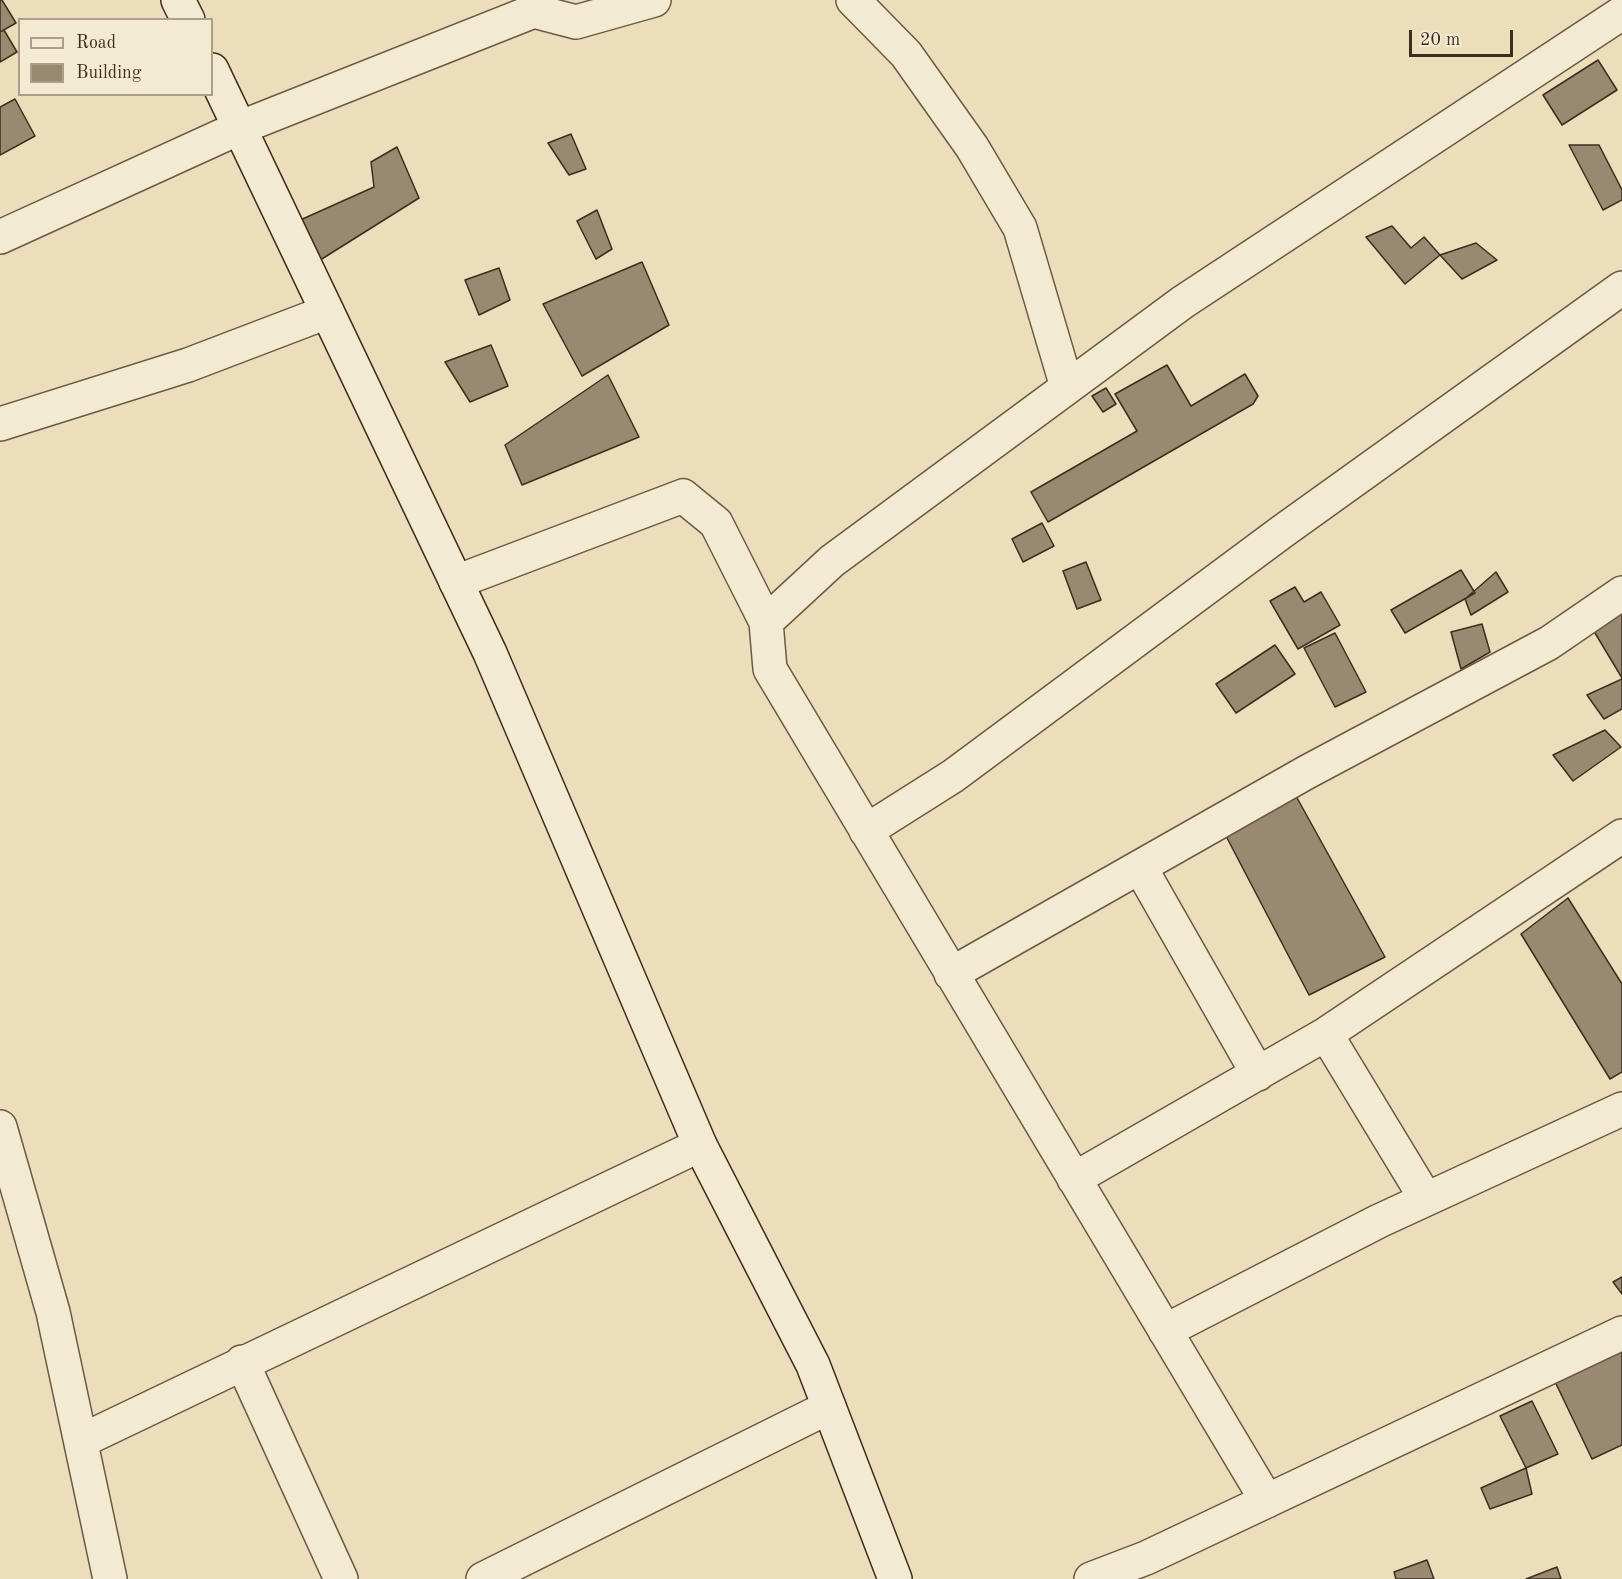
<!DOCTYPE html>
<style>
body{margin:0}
#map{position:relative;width:1622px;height:1579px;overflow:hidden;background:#ecdeba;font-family:"Old Standard TT",serif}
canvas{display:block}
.legend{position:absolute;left:18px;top:18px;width:195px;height:78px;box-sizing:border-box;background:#f3ead2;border:2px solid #ab9e8a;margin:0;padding:8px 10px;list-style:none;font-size:18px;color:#402c1f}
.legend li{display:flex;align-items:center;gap:12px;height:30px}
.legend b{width:30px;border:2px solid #ab9e8a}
.scale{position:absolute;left:1409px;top:30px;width:104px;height:27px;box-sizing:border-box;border:3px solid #402c1f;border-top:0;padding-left:8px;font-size:18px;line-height:21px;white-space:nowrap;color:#402c1f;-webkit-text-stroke:4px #f3ead2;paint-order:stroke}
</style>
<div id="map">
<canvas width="1622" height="1579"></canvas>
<ul class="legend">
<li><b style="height:8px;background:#f3ead2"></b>Road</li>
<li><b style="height:16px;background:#998970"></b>Building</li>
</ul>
<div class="scale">20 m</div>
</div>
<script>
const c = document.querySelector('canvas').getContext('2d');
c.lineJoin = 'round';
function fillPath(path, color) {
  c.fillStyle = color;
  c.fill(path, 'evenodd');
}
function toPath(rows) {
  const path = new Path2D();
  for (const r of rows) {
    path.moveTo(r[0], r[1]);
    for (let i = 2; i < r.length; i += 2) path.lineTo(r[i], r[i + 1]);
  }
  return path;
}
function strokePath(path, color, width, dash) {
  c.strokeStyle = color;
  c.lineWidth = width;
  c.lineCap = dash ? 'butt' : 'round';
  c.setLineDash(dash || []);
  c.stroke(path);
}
const building = toPath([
 [0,0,2,0,16,23,0,32,0,0],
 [4,30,17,52,0,62,0,32,4,30],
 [1598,60,1617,90,1562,125,1543,95,1598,60],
 [15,99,35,136,0,155,0,107,15,99],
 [571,134,586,169,569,175,548,143,571,134],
 [1569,145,1599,145,1622,190,1622,200,1603,210,1569,145],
 [397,147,419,198,317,262,298,221,374,187,371,162,397,147],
 [597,210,612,249,596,259,577,221,597,210],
 [1392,226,1411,248,1424,237,1440,255,1405,284,1366,237,1392,226],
 [1476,243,1497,260,1462,279,1440,255,1476,243],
 [642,262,669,325,582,376,543,304,642,262],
 [499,268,510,300,479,315,465,280,499,268],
 [491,345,508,386,470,402,445,362,491,345],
 [1167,365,1191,406,1245,374,1258,396,1253,404,1048,522,1031,492,1137,431,1115,394,1167,365],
 [608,375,639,437,522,485,505,445,608,375],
 [1106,388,1116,404,1103,412,1092,396,1106,388],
 [1042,523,1054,546,1023,562,1012,539,1042,523],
 [1086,562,1101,600,1077,609,1063,571,1086,562],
 [1461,570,1475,593,1405,633,1391,610,1461,570],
 [1496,572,1508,592,1471,615,1465,599,1496,572],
 [1295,587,1304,602,1321,592,1340,625,1298,649,1270,601,1295,587],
 [1622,610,1622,678,1592,628,1622,610],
 [1482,624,1490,652,1461,669,1451,632,1482,624],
 [1335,633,1366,692,1335,707,1304,648,1335,633],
 [1275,645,1295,674,1236,713,1216,684,1275,645],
 [1622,679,1622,709,1604,719,1587,695,1622,679],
 [1605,730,1621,747,1573,781,1553,755,1605,730],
 [1296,796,1385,957,1309,995,1226,836,1296,796],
 [1568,898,1622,984,1622,1072,1610,1079,1521,934,1568,898],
 [1622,1277,1622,1294,1613,1282,1622,1277],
 [1622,1333,1622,1445,1592,1459,1548,1367,1622,1333],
 [1532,1401,1558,1454,1526,1468,1500,1416,1532,1401],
 [1526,1468,1532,1494,1490,1509,1481,1488,1526,1468],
 [1427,1560,1434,1579,1396,1579,1394,1572,1427,1560],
 [1557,1567,1561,1579,1526,1579,1557,1567]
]);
const street = toPath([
 [853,0,906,54,972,147,1020,228,1067,387],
 [0,237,239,128,534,11,576,22,654,0],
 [0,424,188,365,327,312],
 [456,582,683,496,716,523,766,622,770,669,1267,1501],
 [766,622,832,561,1183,302,1622,13],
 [866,831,953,776,1283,531,1622,288],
 [1140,867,1258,1074],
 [951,974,1307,772,1549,643,1622,593],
 [1326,1034,1426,1199],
 [0,1127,53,1312,110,1579],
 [1074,1179,1326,1034,1622,836],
 [1165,1331,1379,1221,1622,1109],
 [242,1362,341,1579],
 [81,1441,700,1145],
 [483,1579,829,1407],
 [1091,1579,1146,1558,1622,1333]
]);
const secondary = toPath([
 [178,0,188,20],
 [212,70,490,653,700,1145,813,1365,895,1579]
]);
fillPath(building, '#998970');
strokePath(building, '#402c1f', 1.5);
strokePath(street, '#6b5846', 36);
strokePath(secondary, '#402c1f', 36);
strokePath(street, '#f3ead2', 33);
strokePath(secondary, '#f3ead2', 33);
</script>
